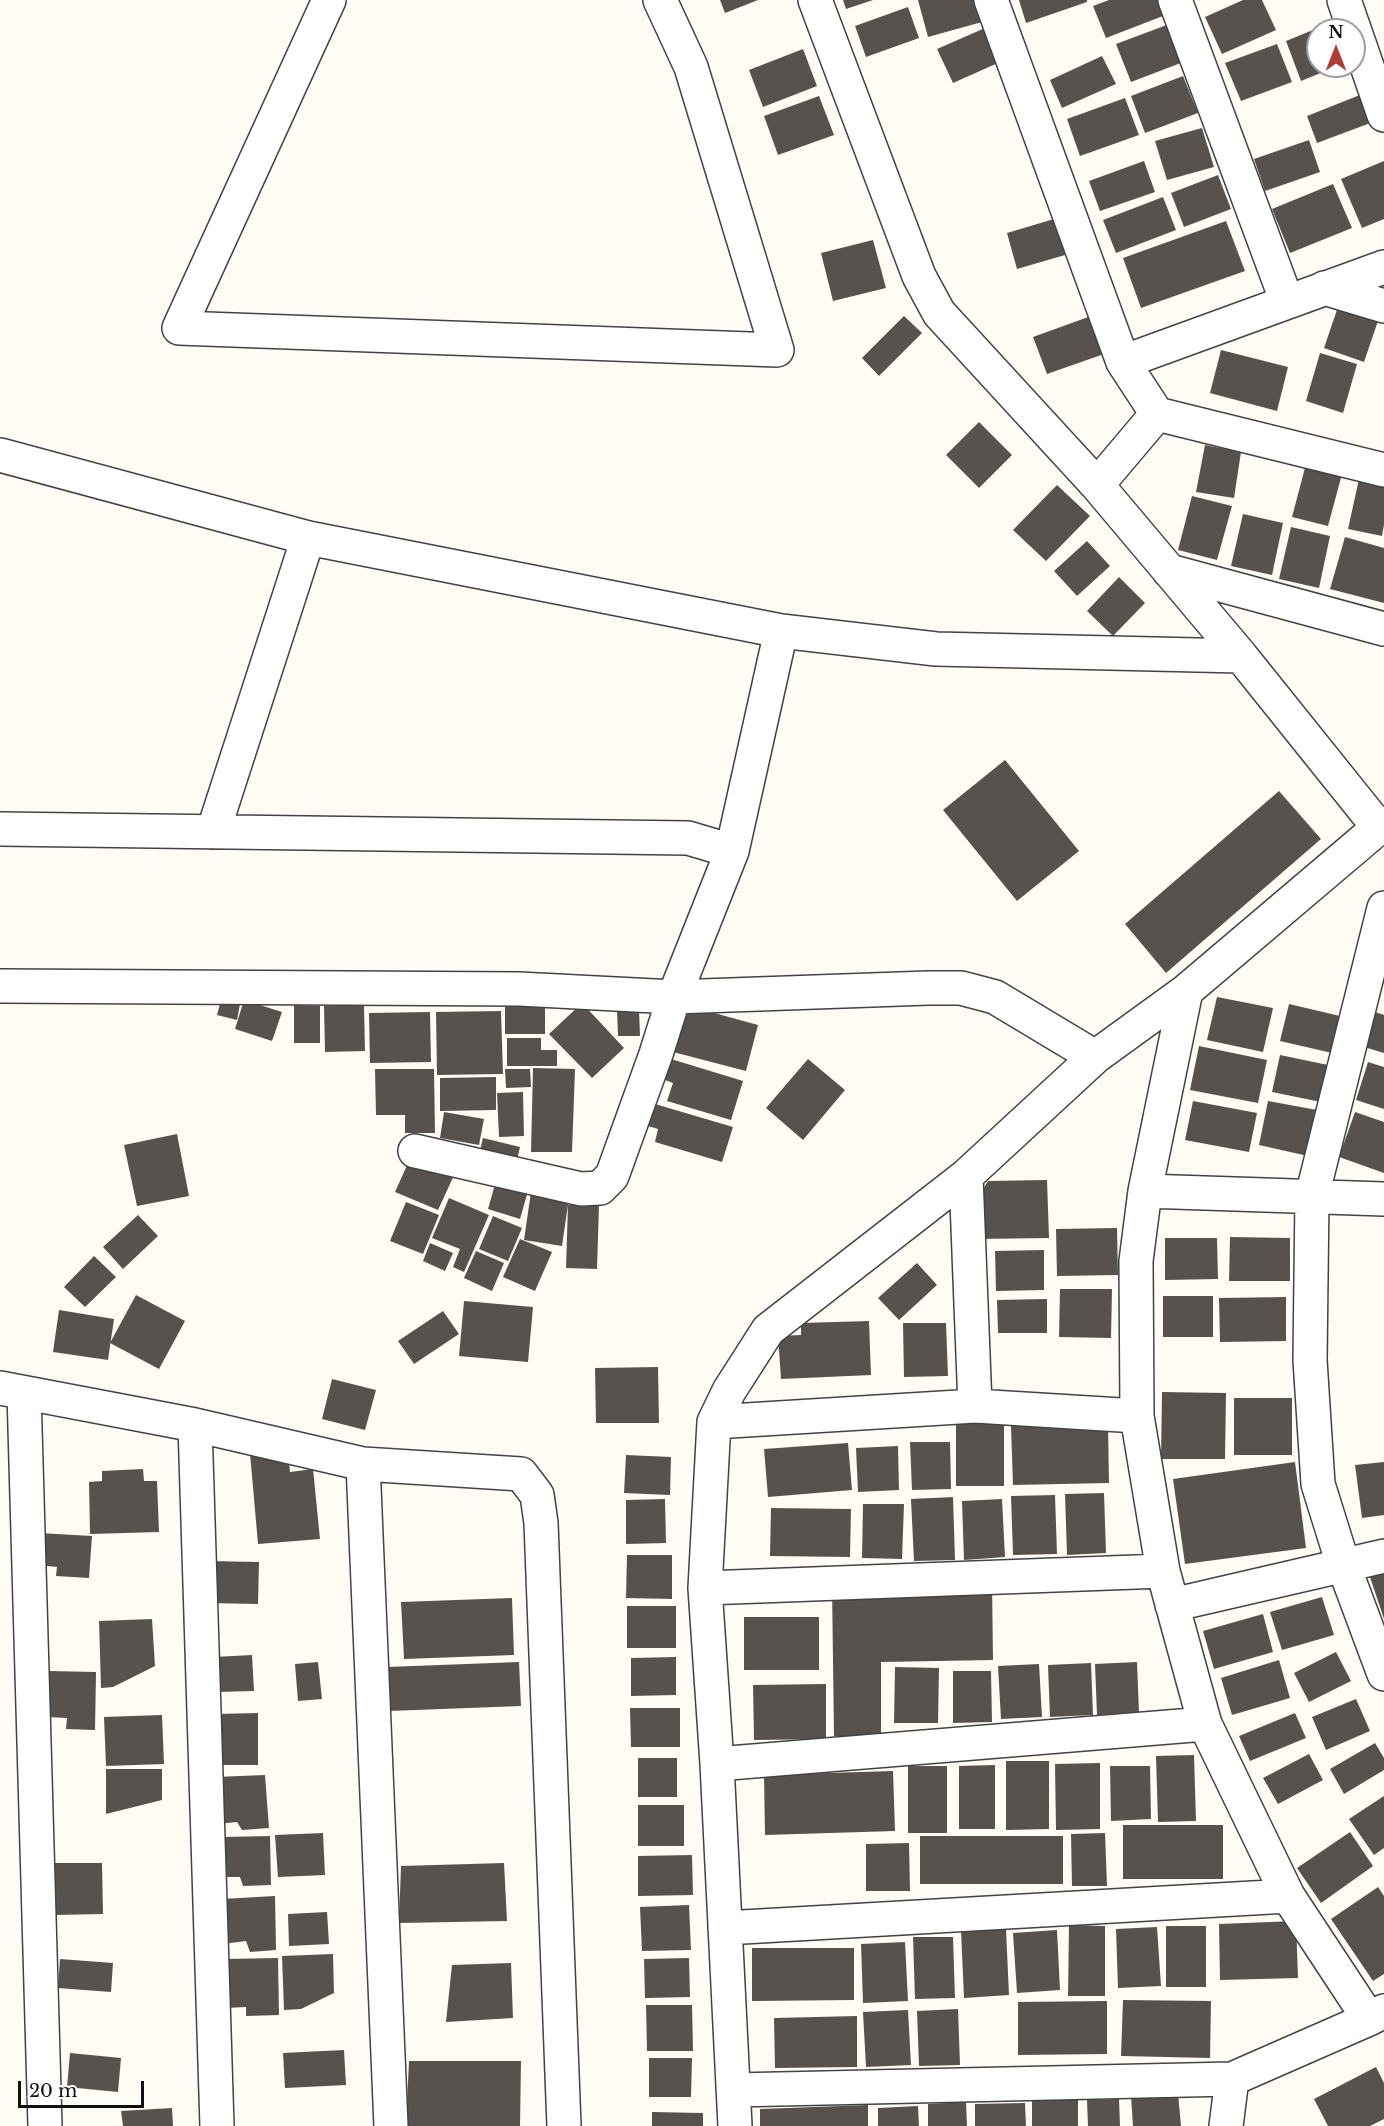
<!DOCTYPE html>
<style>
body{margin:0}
#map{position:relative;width:1384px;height:2126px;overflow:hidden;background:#fefcf4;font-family:"Libre Baskerville",serif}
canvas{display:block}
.north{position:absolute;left:1306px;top:18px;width:60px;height:60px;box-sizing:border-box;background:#fff;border:2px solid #9f9f9f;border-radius:50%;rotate:0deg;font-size:16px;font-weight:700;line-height:24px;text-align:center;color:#101010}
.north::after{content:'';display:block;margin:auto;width:21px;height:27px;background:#b03c38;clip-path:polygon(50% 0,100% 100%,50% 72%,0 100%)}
.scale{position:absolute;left:18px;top:2081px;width:126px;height:27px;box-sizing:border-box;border:3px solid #101010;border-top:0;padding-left:8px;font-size:18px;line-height:21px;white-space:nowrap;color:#101010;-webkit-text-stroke:4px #fff;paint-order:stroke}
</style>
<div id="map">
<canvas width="1384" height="2126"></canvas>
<div class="north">N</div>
<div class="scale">20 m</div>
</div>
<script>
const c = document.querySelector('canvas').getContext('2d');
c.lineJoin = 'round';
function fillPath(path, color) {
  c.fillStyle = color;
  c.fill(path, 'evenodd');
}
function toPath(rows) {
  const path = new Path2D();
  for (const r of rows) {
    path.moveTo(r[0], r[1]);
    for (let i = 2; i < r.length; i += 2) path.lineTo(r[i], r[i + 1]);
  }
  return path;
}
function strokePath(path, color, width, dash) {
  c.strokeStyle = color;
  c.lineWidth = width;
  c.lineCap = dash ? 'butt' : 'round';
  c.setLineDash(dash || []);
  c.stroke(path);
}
const building = toPath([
 [720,0,758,0,725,13],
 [843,0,873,0,846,9],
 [918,0,976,0,982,22,928,37],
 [1019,0,1087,0,1087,2,1026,23],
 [1109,0,1157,0,1163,16,1106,38,1093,6],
 [1243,0,1262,0,1276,30,1222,54,1205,17],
 [908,7,919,38,866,57,855,26],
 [1335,21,1339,30,1318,30,1318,66,1338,66,1301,81,1286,41],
 [1172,23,1186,61,1131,82,1116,44],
 [985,28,1000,62,953,83,937,49],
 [1277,44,1292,82,1241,101,1225,63],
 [803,49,817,86,763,107,749,70],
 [1102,56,1116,84,1062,108,1050,80],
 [1183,76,1198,113,1145,133,1131,96],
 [1370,91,1381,119,1317,143,1307,116],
 [819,96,834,135,778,155,764,116],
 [1125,98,1139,135,1080,156,1067,119],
 [1202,128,1214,167,1167,180,1155,141],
 [1309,140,1320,172,1265,191,1254,159],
 [1144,161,1155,192,1100,211,1089,181],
 [1384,161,1384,219,1362,228,1341,179],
 [1218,175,1231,209,1184,227,1171,193],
 [1333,184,1352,228,1290,253,1272,209],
 [1163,197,1176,230,1116,253,1103,220],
 [1054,219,1065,255,1017,269,1007,233],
 [1226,221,1245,271,1141,308,1123,258],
 [873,240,886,288,833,301,821,253],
 [1340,301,1380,315,1364,362,1324,348],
 [904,316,922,333,879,376,862,358],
 [1091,316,1104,354,1047,374,1033,337],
 [1221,350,1288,367,1277,411,1210,393],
 [1320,353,1357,364,1343,413,1306,401],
 [979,422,1012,455,979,488,946,455],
 [1205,445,1241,452,1234,498,1196,492],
 [1306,464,1342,474,1328,526,1292,517],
 [1359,479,1384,484,1384,525,1382,536,1348,529],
 [1057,485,1090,516,1046,561,1013,530],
 [1192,496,1232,506,1217,560,1178,550],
 [1243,514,1283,523,1272,575,1231,566],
 [1291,527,1330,536,1319,588,1279,579],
 [1345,537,1384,548,1384,603,1330,589],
 [1087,541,1110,566,1077,596,1054,571],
 [1119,577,1145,603,1113,636,1087,611],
 [1005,760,1079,851,1017,901,943,810],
 [1279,791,1321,839,1166,973,1125,924],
 [1217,997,1273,1008,1263,1052,1207,1040],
 [505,999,545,999,545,1034,505,1034],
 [221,1000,240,1004,237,1020,217,1015],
 [244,1000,282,1012,272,1041,235,1029],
 [582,1003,624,1048,592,1078,549,1034],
 [1289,1004,1340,1016,1332,1053,1280,1041],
 [294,1005,320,1006,320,1043,294,1043],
 [685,1005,758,1025,746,1071,673,1052],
 [324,1006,364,1006,365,1051,325,1052],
 [639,1010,640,1036,618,1036,617,1011],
 [501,1011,503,1074,437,1075,436,1012],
 [430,1012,431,1062,370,1063,369,1013],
 [1375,1012,1384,1015,1384,1053,1364,1047],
 [507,1038,541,1038,541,1050,557,1050,557,1066,507,1066],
 [1199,1046,1267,1060,1258,1103,1190,1090],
 [1280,1055,1333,1066,1326,1103,1272,1092],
 [671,1059,743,1081,731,1120,667,1101,673,1083,665,1080],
 [808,1059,845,1090,803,1140,766,1108],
 [1368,1062,1384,1067,1384,1109,1356,1100],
 [533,1068,575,1069,572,1152,531,1152],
 [375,1069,434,1069,435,1133,405,1133,405,1115,376,1115],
 [505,1069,530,1069,531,1087,506,1088],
 [496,1077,496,1110,440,1111,440,1078],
 [523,1092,524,1136,499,1137,497,1093],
 [1193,1101,1257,1113,1249,1152,1185,1140],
 [1268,1101,1317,1110,1308,1156,1259,1145],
 [655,1104,733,1127,722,1162,655,1142,658,1129,648,1126],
 [444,1112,484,1119,479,1145,440,1138],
 [1355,1112,1384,1122,1384,1173,1339,1157],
 [177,1134,189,1196,137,1206,124,1145],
 [483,1138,520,1147,515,1168,478,1159],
 [413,1152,456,1171,438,1210,395,1192],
 [498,1174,530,1184,520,1219,488,1209],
 [1047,1180,1049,1238,977,1239,976,1201,988,1181],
 [532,1185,570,1191,562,1246,524,1240],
 [449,1198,489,1215,464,1272,453,1267,460,1249,432,1238],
 [406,1202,439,1215,423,1254,390,1241],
 [568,1205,599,1205,597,1269,566,1268],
 [138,1215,158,1236,123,1269,103,1247],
 [493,1216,522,1228,508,1261,479,1249],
 [1117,1228,1118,1275,1057,1276,1056,1229],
 [1230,1237,1290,1238,1290,1281,1229,1281],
 [1165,1238,1217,1238,1218,1279,1165,1280],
 [520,1239,552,1252,535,1291,503,1277],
 [430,1243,453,1253,445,1271,423,1261],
 [1044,1250,1044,1290,996,1291,995,1251],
 [476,1251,504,1263,492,1291,464,1278],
 [94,1256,116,1277,85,1307,64,1287],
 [917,1263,937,1285,899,1320,878,1298],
 [1060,1289,1112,1289,1111,1338,1059,1337],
 [136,1295,185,1321,159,1369,110,1343],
 [1163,1296,1213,1296,1213,1337,1163,1337],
 [1286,1297,1286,1341,1220,1342,1219,1298],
 [1047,1299,1047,1333,998,1333,997,1300],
 [464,1301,533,1307,528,1362,459,1356],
 [59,1310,114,1319,108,1360,53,1352],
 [443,1311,459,1334,414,1364,398,1341],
 [869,1321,871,1375,781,1379,778,1336,801,1335,801,1323],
 [903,1323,946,1323,948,1376,904,1377],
 [658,1367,659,1423,596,1423,595,1368],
 [332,1379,376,1390,365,1430,322,1419],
 [1162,1392,1226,1393,1225,1459,1161,1459],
 [1234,1398,1292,1398,1292,1455,1234,1455],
 [956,1423,1004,1423,1004,1486,956,1486],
 [1108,1424,1109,1483,1013,1485,1011,1426],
 [910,1442,950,1442,951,1489,912,1490],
 [848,1443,852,1490,768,1497,764,1449],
 [898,1446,899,1490,858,1492,856,1448],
 [288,1451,290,1472,313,1469,320,1539,258,1544,250,1453],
 [626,1455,671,1457,670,1495,624,1493],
 [1295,1462,1306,1548,1185,1564,1173,1479],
 [1384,1462,1384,1515,1362,1518,1355,1465],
 [143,1469,144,1481,157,1481,159,1532,90,1534,89,1482,102,1481,102,1471],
 [1104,1493,1106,1553,1067,1555,1065,1494],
 [1055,1495,1057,1554,1013,1555,1011,1496],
 [953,1497,955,1560,914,1561,911,1499],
 [665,1499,666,1543,626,1544,626,1500],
 [1002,1499,1005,1557,964,1560,962,1501],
 [863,1504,904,1504,902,1559,862,1558],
 [771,1508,851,1509,850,1557,770,1556],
 [39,1533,92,1536,89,1578,56,1576,57,1567,37,1565],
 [627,1555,672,1555,672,1599,626,1598],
 [208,1561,259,1562,258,1604,207,1603],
 [1384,1572,1384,1619,1370,1577],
 [992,1583,993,1660,881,1662,881,1736,834,1736,832,1585],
 [1322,1597,1334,1635,1282,1650,1270,1612],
 [512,1598,514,1655,404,1659,401,1602],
 [627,1606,676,1606,676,1648,627,1648],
 [1263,1614,1273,1652,1214,1669,1203,1631],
 [744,1617,819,1617,819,1670,744,1670],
 [152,1619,155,1666,113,1687,101,1688,99,1621],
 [1336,1652,1351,1681,1309,1702,1294,1673],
 [252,1655,254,1691,216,1692,214,1657],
 [676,1657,676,1695,631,1696,631,1658],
 [1279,1660,1290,1698,1232,1715,1221,1678],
 [318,1662,322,1699,298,1701,295,1664],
 [519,1662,521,1706,389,1711,387,1667],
 [1137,1662,1139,1713,1097,1715,1095,1664],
 [1091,1663,1093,1715,1050,1717,1048,1665],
 [1039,1664,1042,1717,1001,1719,998,1666],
 [895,1667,939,1668,938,1723,894,1723],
 [49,1671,96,1672,95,1730,66,1729,67,1718,48,1717],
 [953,1671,991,1671,992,1722,953,1723],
 [826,1684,826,1739,754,1740,753,1685],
 [1356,1699,1370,1731,1326,1750,1312,1717],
 [630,1708,680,1708,680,1747,631,1747],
 [258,1713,258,1765,214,1765,214,1714],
 [1295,1713,1306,1738,1250,1761,1239,1736],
 [162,1715,164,1764,106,1766,104,1717],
 [1375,1743,1384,1758,1384,1770,1344,1794,1330,1769],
 [1309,1754,1323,1780,1278,1804,1263,1778],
 [1194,1755,1196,1821,1158,1822,1156,1756],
 [638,1758,677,1758,677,1797,638,1797],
 [1006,1761,1049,1761,1049,1829,1006,1830],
 [1100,1763,1100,1829,1056,1830,1055,1764],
 [995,1765,995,1829,959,1829,959,1766],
 [908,1766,947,1766,947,1833,908,1833],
 [1110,1766,1150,1766,1151,1819,1111,1821],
 [106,1769,162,1769,162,1800,106,1814],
 [893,1771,895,1831,765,1835,764,1775],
 [265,1775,269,1828,242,1830,237,1822,217,1824,215,1777],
 [1384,1796,1384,1848,1374,1855,1349,1819],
 [638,1805,684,1805,684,1846,638,1846],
 [1123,1825,1223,1825,1223,1879,1123,1879],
 [1350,1832,1373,1866,1321,1903,1297,1868],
 [323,1833,325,1875,278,1877,275,1835],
 [1105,1833,1107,1886,1072,1886,1071,1834],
 [270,1836,271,1885,243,1886,240,1877,223,1877,222,1837],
 [920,1836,1063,1836,1063,1884,920,1884],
 [909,1843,910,1891,866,1891,866,1844],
 [692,1855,693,1895,638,1896,638,1856],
 [54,1863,102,1863,103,1914,54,1915],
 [504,1863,507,1921,399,1923,401,1866],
 [1378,1887,1384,1896,1384,1974,1373,1981,1331,1919],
 [275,1896,276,1950,250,1952,246,1941,223,1944,222,1899],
 [689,1905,691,1950,642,1951,640,1907],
 [327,1912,329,1944,289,1946,288,1914],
 [1296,1921,1298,1978,1220,1980,1219,1924],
 [1069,1925,1105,1926,1105,1996,1068,1996],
 [1166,1926,1206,1926,1206,1987,1166,1987],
 [1157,1927,1161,1986,1118,1988,1116,1929],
 [1006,1929,1009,1995,964,1998,961,1931],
 [1057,1930,1060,1990,1017,1993,1013,1933],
 [913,1937,953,1937,955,1998,915,1999],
 [905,1942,908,2001,863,2003,861,1944],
 [752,1948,854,1948,854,2000,752,2001],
 [333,1954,334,1993,301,2009,284,2010,282,1956],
 [278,1958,279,2015,246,2016,246,2007,225,2008,224,1959],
 [689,1958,690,1997,645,1998,644,1959],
 [60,1959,113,1963,111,1992,58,1988],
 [511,1963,513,2018,446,2022,452,1965],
 [1123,2000,1211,2001,1210,2058,1121,2056],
 [1107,2001,1107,2054,1018,2055,1018,2002],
 [646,2005,692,2005,693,2051,647,2051],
 [958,2009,960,2065,919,2066,917,2011],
 [908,2010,911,2065,866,2067,863,2012],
 [857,2016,857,2067,775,2068,774,2018],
 [344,2050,346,2085,285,2088,283,2053],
 [70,2053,121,2058,118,2092,67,2087],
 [649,2058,692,2058,691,2097,649,2097],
 [409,2061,521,2061,520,2126,406,2126],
 [1376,2067,1384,2083,1384,2119,1370,2126,1328,2126,1314,2099],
 [1178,2093,1181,2126,1133,2126,1131,2096],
 [1078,2099,1078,2126,1032,2126,1032,2100],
 [1119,2099,1120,2126,1088,2126,1087,2100],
 [966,2102,967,2126,928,2126,928,2104],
 [1025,2103,1026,2126,975,2126,975,2104],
 [868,2105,868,2126,760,2126,760,2109],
 [918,2106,919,2126,878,2126,878,2108],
 [172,2108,173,2126,123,2126,121,2111],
 [652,2112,703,2113,703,2126,652,2126]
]);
const minor = toPath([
 [329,0,179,328,777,350,691,67,660,0],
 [815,0,919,276,939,313,1097,485,1241,656,1379,828],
 [991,0,1123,362,1157,414,1097,485],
 [1175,0,1287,302],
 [1344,0,1384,115],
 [1324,288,1384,306],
 [1123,362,1384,267],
 [1157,414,1384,470],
 [0,455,308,538,781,631,936,649,1241,656],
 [1169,571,1384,629],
 [0,829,688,838,732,851,674,997,656,1054,612,1176,600,1188,581,1189,415,1151],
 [213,832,308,538],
 [732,851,781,631],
 [1384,908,1312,1196,1310,1360,1318,1484,1343,1564,1384,1674],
 [0,986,519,989,674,997,928,988,961,988,995,997,1095,1057],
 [1186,991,1145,1191,1136,1261,1137,1416,1163,1571,1205,1724,1288,1896,1369,2019],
 [966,1176,975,1406],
 [1145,1191,1384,1199],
 [0,1388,195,1425,363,1464,521,1474,537,1495,541,1523,564,2126],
 [24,1393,45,2126],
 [714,1422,975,1406,1137,1416],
 [195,1425,217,2126],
 [363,1464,391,2126],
 [705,1588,1163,1571],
 [1172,1605,1384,1556],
 [717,1764,1205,1724],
 [725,1928,1288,1896],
 [734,2090,1232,2079,1369,2019,1384,2011],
 [735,2126,717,1764,705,1588,714,1422,729,1391,768,1330,966,1176,1095,1057,1186,991,1384,823],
 [1226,2126,1232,2079]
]);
fillPath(building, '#57524d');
strokePath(minor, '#434343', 36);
strokePath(minor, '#fff', 33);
</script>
